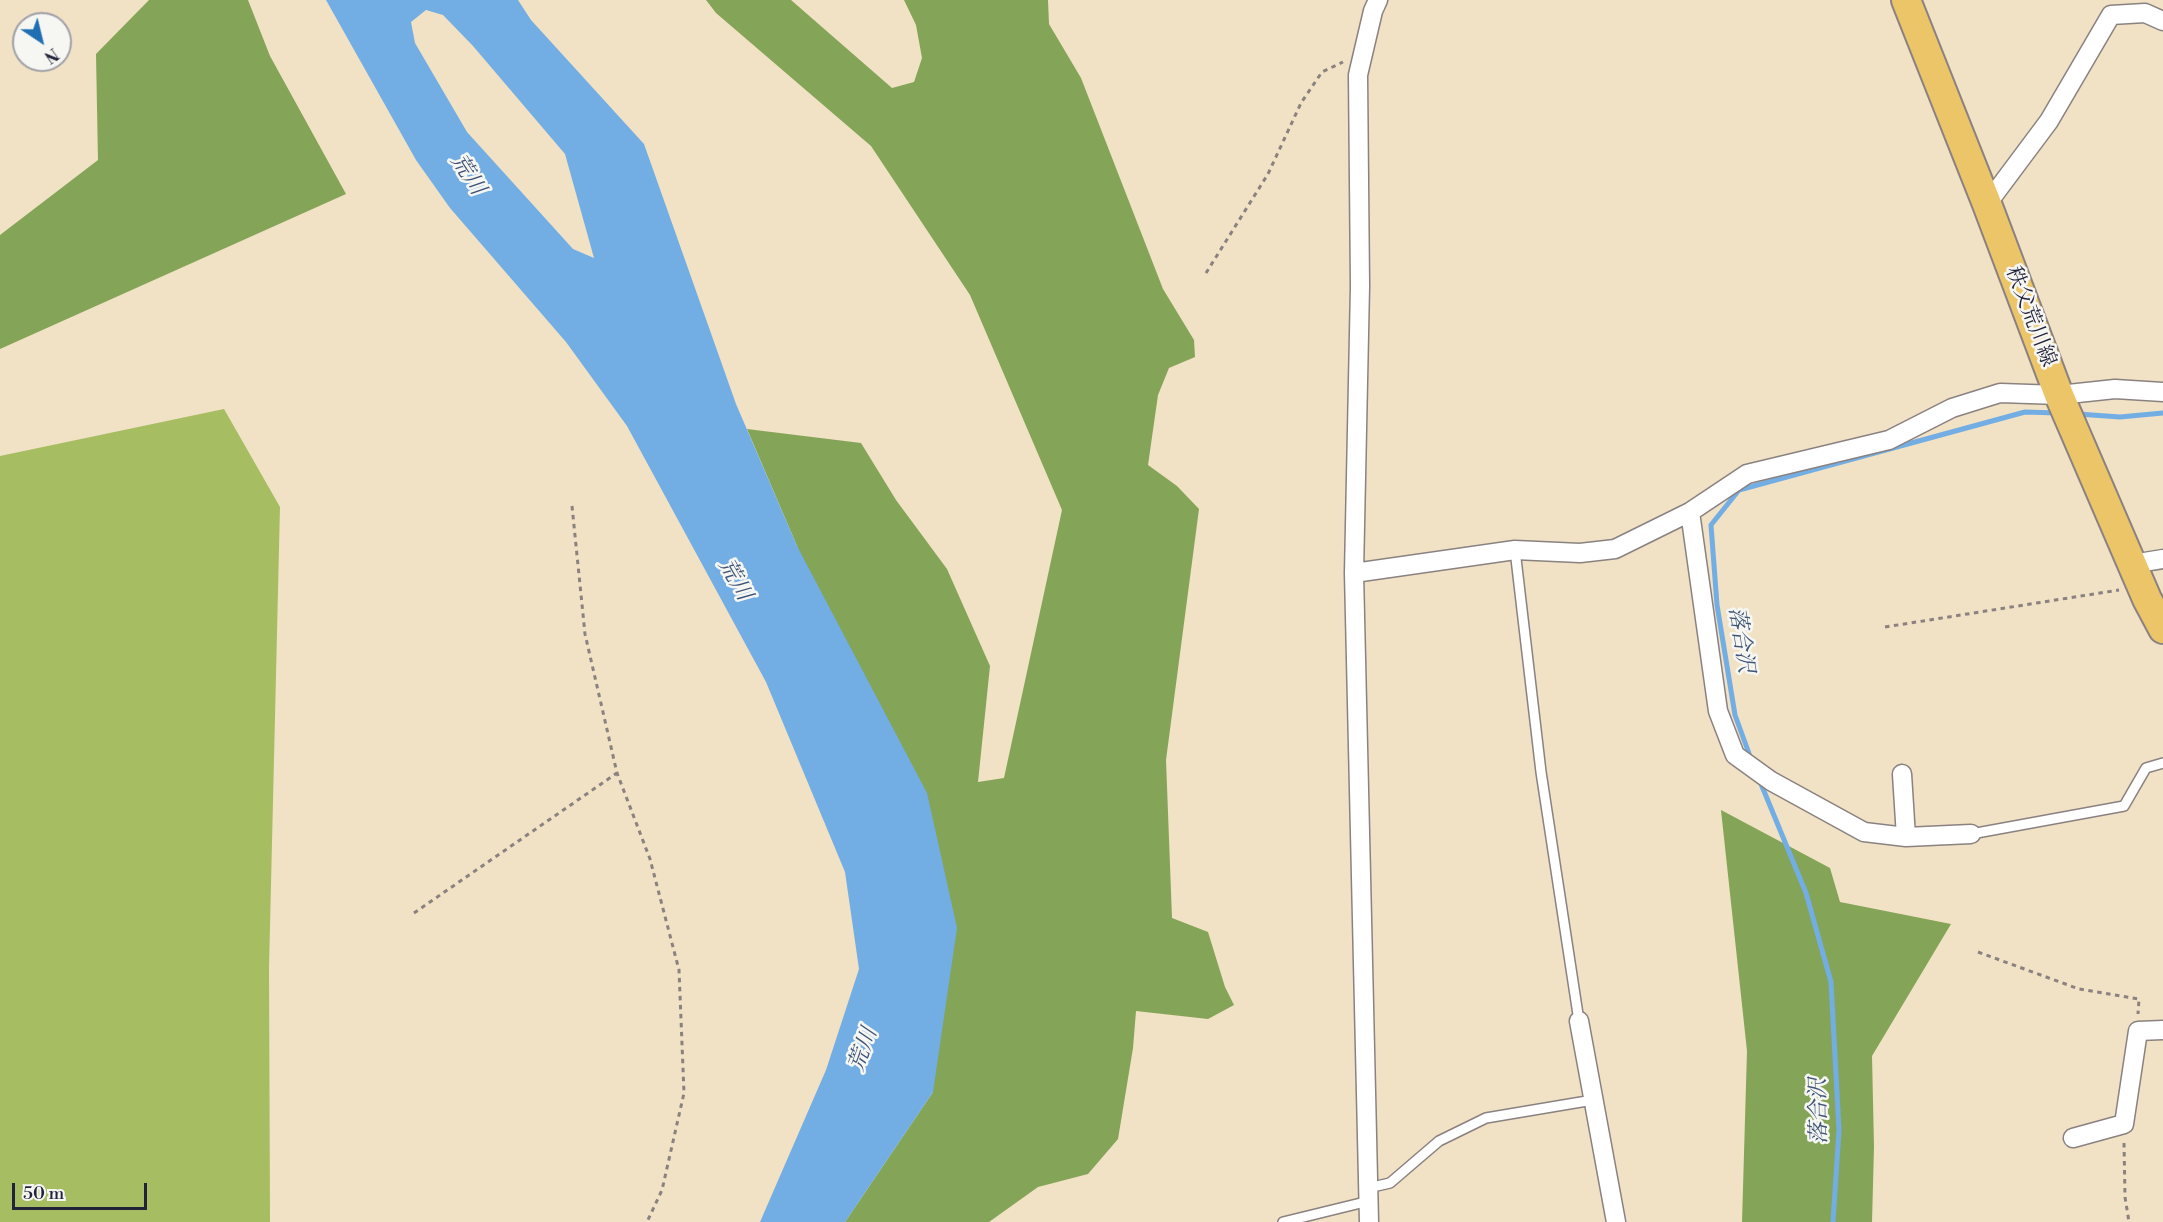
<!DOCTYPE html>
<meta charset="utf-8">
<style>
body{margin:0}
#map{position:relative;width:2163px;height:1222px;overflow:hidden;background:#f1e1c5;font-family:"Libre Bodoni",serif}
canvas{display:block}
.north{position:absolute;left:12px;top:12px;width:60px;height:60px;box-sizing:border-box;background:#f6f6f2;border:2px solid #a1a1a9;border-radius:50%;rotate:145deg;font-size:16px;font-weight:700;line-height:24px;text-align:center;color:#22223b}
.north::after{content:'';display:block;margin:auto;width:21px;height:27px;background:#1f6fb2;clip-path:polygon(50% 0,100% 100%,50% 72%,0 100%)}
.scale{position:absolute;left:12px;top:1183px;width:135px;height:27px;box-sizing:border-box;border:3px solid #22223b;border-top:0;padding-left:8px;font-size:18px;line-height:21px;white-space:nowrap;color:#22223b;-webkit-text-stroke:4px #f6f6f2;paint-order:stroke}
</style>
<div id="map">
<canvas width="2163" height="1222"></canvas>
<div class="north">N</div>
<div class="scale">50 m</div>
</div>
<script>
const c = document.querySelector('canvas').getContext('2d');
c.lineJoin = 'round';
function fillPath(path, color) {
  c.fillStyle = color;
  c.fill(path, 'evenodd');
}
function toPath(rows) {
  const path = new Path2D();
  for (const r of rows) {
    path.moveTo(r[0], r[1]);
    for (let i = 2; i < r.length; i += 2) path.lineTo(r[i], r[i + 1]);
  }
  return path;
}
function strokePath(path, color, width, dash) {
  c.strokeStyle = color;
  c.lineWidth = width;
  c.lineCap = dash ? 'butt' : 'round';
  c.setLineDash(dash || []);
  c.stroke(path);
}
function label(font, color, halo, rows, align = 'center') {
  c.font = font + ' "Libre Bodoni","Noto Serif JP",serif';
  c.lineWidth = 5;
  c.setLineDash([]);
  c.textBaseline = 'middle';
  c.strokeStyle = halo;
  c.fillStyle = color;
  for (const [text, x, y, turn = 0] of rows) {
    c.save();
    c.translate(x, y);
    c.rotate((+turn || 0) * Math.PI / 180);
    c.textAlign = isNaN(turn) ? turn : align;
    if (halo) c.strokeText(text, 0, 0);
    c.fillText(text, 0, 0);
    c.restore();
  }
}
const green = toPath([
 [224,409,280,507,269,968,270,1222,0,1222,0,456]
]);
const forest = toPath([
 [149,0,248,0,270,56,346,194,0,349,0,235,98,160,96,54],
 [706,0,791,0,892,88,914,82,922,58,916,25,904,0,1048,0,1049,24,1081,78,1163,289,1194,340,1195,357,1169,368,1158,395,1148,465,1177,486,1199,509,1166,760,1172,918,1208,932,1225,987,1234,1005,1208,1019,1136,1011,1133,1048,1118,1139,1088,1174,1038,1187,989,1222,845,1222,933,1092,797,546,747,429,861,443,896,500,947,569,990,666,978,782,1004,778,1062,510,970,295,871,146,716,13],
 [1721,810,1830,868,1840,902,1951,924,1872,1056,1874,1147,1872,1222,1742,1222,1747,1051]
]);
const water = toPath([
 [326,0,518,0,531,20,644,144,736,404,797,546,927,793,957,928,933,1092,845,1222,760,1222,826,1070,859,969,845,872,766,682,627,426,566,342,450,208,416,160],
 [426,10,443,15,473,46,565,154,594,258,573,249,467,132,415,43,411,22]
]);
const stream = toPath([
 [2078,414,2120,417,2163,413],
 [1751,759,1735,715,1717,605,1711,525,1739,490,2025,412,2057,413],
 [1759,779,1806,893,1831,982,1839,1130,1833,1222]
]);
const path = toPath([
 [1206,273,1268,174,1301,103,1322,72,1343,62],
 [572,506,585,634,617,773,650,859,679,970,684,1093,662,1190,647,1222],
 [1885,627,2119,590],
 [414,913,617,773],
 [1978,952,2079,989,2139,999,2138,1014],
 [2124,1143,2125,1197,2129,1222]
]);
const service = toPath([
 [1515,550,1541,772,1579,1021],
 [1971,834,2124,806,2146,768,2163,763],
 [1368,1188,1390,1183,1439,1141,1486,1118,1593,1100],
 [1283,1222,1369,1201]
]);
const minor = toPath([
 [1987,204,2049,121,2111,15,2145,13,2163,21],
 [1690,512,1718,711,1735,755,1771,781,1864,832,1906,837,1971,834],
 [2132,564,2163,559],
 [1354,573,1515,550,1580,553,1615,549,1690,512,1747,474,1889,440,1952,408,2000,393,2059,395,2115,389,2163,392],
 [1902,774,1906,837],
 [1579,1021,1616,1222],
 [2073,1138,2124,1124,2138,1031,2163,1030],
 [1369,1222,1354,573,1360,286,1358,75,1373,11,1378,0]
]);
const primary = toPath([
 [1906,0,1987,204,2059,395,2147,599,2163,629]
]);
const streetNames = [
 ["秩父荒川線",2030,317,69]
];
const waterNames = [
 ["荒川",467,175,57],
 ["荒川",734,580,60],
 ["落合沢",1740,640,81],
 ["荒川",864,1050,-70],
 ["落合沢",1820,1111,-91]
];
fillPath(green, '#a6bd62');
fillPath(forest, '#84a458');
fillPath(water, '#72aee4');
strokePath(stream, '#72aee4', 5);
strokePath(service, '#8a8280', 12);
strokePath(minor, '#8a8280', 21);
strokePath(primary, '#8a8280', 32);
strokePath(path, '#8a8280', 3, [4.5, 4.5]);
strokePath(service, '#fff', 9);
strokePath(minor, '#fff', 18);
strokePath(primary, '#edc569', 28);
label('21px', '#22223b', '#f6f6f2', streetNames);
label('italic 22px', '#3e5376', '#f6f6f2', waterNames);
</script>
